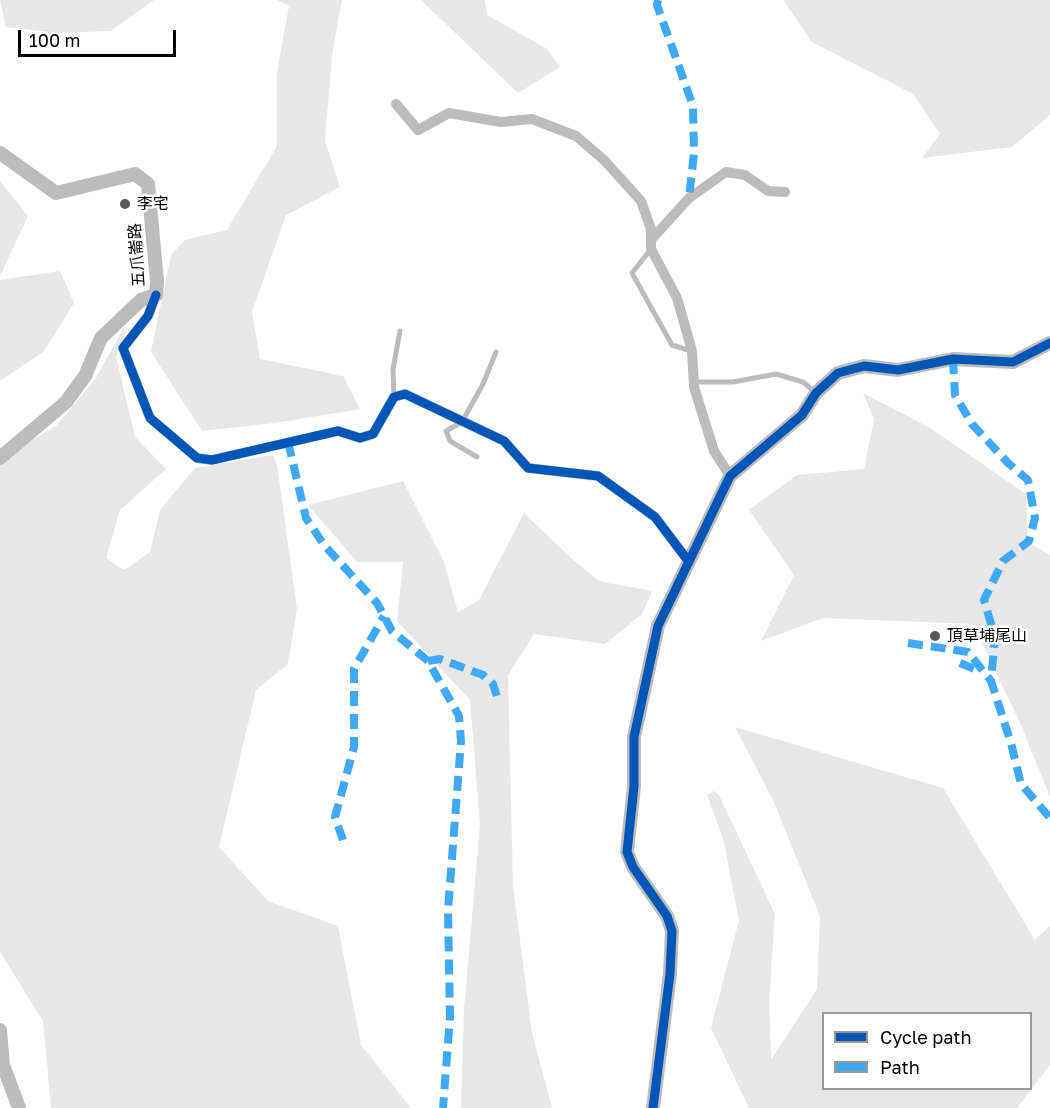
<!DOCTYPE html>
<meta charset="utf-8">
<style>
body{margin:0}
#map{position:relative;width:1050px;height:1108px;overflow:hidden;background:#fff;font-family:"Golos Text",sans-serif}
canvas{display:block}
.legend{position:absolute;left:822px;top:1012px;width:210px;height:78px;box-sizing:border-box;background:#fff;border:2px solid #999;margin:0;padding:8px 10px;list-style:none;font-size:18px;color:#000}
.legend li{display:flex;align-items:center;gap:12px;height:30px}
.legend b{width:30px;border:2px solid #999}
.scale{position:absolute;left:18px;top:30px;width:158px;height:27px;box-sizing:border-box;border:3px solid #000;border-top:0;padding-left:8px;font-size:18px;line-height:21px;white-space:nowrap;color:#000;-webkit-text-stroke:4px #fff;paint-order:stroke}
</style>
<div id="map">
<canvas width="1050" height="1108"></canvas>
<ul class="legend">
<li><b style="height:8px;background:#0057b8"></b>Cycle path</li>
<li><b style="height:8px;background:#3fa9f5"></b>Path</li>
</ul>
<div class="scale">100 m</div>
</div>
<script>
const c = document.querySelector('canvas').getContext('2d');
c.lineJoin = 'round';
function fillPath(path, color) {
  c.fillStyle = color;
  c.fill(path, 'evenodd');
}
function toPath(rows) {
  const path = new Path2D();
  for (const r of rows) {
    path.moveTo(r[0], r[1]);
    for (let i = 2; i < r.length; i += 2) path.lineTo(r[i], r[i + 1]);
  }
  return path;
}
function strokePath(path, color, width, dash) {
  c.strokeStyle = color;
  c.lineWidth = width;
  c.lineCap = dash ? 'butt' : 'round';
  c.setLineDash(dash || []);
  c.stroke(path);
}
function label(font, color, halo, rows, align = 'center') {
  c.font = font + ' "Golos Text","Noto Sans TC",sans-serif';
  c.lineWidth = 5;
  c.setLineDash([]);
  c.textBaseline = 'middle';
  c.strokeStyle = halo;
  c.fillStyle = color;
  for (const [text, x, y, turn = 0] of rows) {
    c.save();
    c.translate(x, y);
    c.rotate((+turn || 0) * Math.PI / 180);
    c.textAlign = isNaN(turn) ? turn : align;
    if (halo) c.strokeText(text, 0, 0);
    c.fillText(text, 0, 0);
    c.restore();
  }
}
const green = toPath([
 [0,0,154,0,111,31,60,33,6,27],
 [277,0,342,0,332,55,325,141,340,187,286,215,252,312,260,359,343,376,360,409,275,423,202,431,151,352,171,255,185,240,227,230,277,146,277,72,289,6],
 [421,0,485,0,487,15,546,48,560,67,518,93],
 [783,0,1050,0,1050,115,1012,147,922,158,940,134,913,94,812,42],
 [0,181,28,216,0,276],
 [60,271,74,303,44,351,0,381,0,280],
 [125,326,127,328,116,357,135,437,166,469,120,510,106,558,124,570,150,552,160,510,195,468,273,455,277,464,297,609,288,664,256,690,219,847,268,901,338,926,361,1045,411,1108,51,1108,43,1021,0,952,0,459,56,426,96,378],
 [863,393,930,428,1026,494,1028,542,1050,555,1050,797,1021,725,973,624,823,618,761,641,794,575,749,510,797,475,864,469,874,419],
 [403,481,444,562,458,612,479,600,524,513,572,559,599,581,652,591,642,614,605,644,534,634,508,675,513,886,532,1033,552,1108,461,1108,464,1009,480,825,470,700,397,621,403,562,357,562,308,505],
 [735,727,943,788,1035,940,1050,926,1050,1065,1017,1108,749,1108,711,1028,739,920,723,838,707,795,714,791,719,795,775,914,769,1001,771,1060,817,989,820,916,773,800],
 [824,1014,1030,1014,1030,1088,824,1088]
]);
const service = toPath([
 [651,249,632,273,672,345,691,351],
 [694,382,733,382,776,374,803,382,815,392],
 [394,397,393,369,400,331],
 [477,457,450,441,446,431,462,422,483,384,496,352]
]);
const minor = toPath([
 [396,104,418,130,449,113,501,122,532,119,576,136,604,160,641,201,651,229,651,249,677,298,683,319,692,351,694,387,714,451,730,476],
 [651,240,689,198,726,172,745,175,768,191,785,192],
 [156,295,148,316,123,348,150,418,197,458,212,460,338,431,360,438,373,434,394,397,405,394,504,441,528,468,598,476,655,517,689,562]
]);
const tertiary = toPath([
 [0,153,56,193,135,174,148,184,157,281,156,295,141,300,101,338,85,376,66,402,0,458],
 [0,1030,3,1065,19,1108],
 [653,1108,670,974,672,931,667,916,633,867,627,852,634,786,634,737,658,626,730,476,802,415,816,393,838,373,864,366,898,370,953,359,1013,362,1050,343]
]);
const quiet = toPath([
 [658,0,657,5,693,106,694,153,689,198],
 [953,359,955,395,972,424,1008,463,1028,480,1035,518,1029,541,1003,561,984,600,995,637,991,681,1011,743,1021,784,1050,818],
 [288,442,306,518,324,545,377,603,392,631,428,661,459,716,461,741,448,910,450,1017,443,1108],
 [908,643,968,652,991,681],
 [428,661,440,659,483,675,493,684,498,700],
 [960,663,974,669,978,667],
 [343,840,335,817,354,747,354,669,384,616]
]);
const cycleway = toPath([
 [156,295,148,316,123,348,150,418,197,458,212,460,338,431,360,438,373,434,394,397,405,394,504,441,528,468,598,476,655,517,689,562],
 [653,1108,670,974,672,931,667,916,633,867,627,852,634,786,634,737,658,626,730,476,802,415,816,393,838,373,864,366,898,370,953,359,1013,362,1050,343]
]);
const markers = [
 [125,204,6,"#595959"],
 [935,636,6,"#595959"]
];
const poiNames = [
 ["李宅",137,204],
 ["頂草埔尾山",947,636]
];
const streetNames = [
 ["五爪崙路",137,255,-94]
];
fillPath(green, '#e7e7e7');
strokePath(service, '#bcbcbc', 5);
strokePath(minor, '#bcbcbc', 10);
strokePath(tertiary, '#bcbcbc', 14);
strokePath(quiet, '#3fa9f5', 8, [15, 8]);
strokePath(cycleway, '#0057b8', 9);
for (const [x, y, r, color] of markers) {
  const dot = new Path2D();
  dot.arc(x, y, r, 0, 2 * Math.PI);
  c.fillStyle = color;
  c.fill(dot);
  strokePath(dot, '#fff', 2);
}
label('16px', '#000', '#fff', poiNames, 'left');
label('16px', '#000', '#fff', streetNames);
</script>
